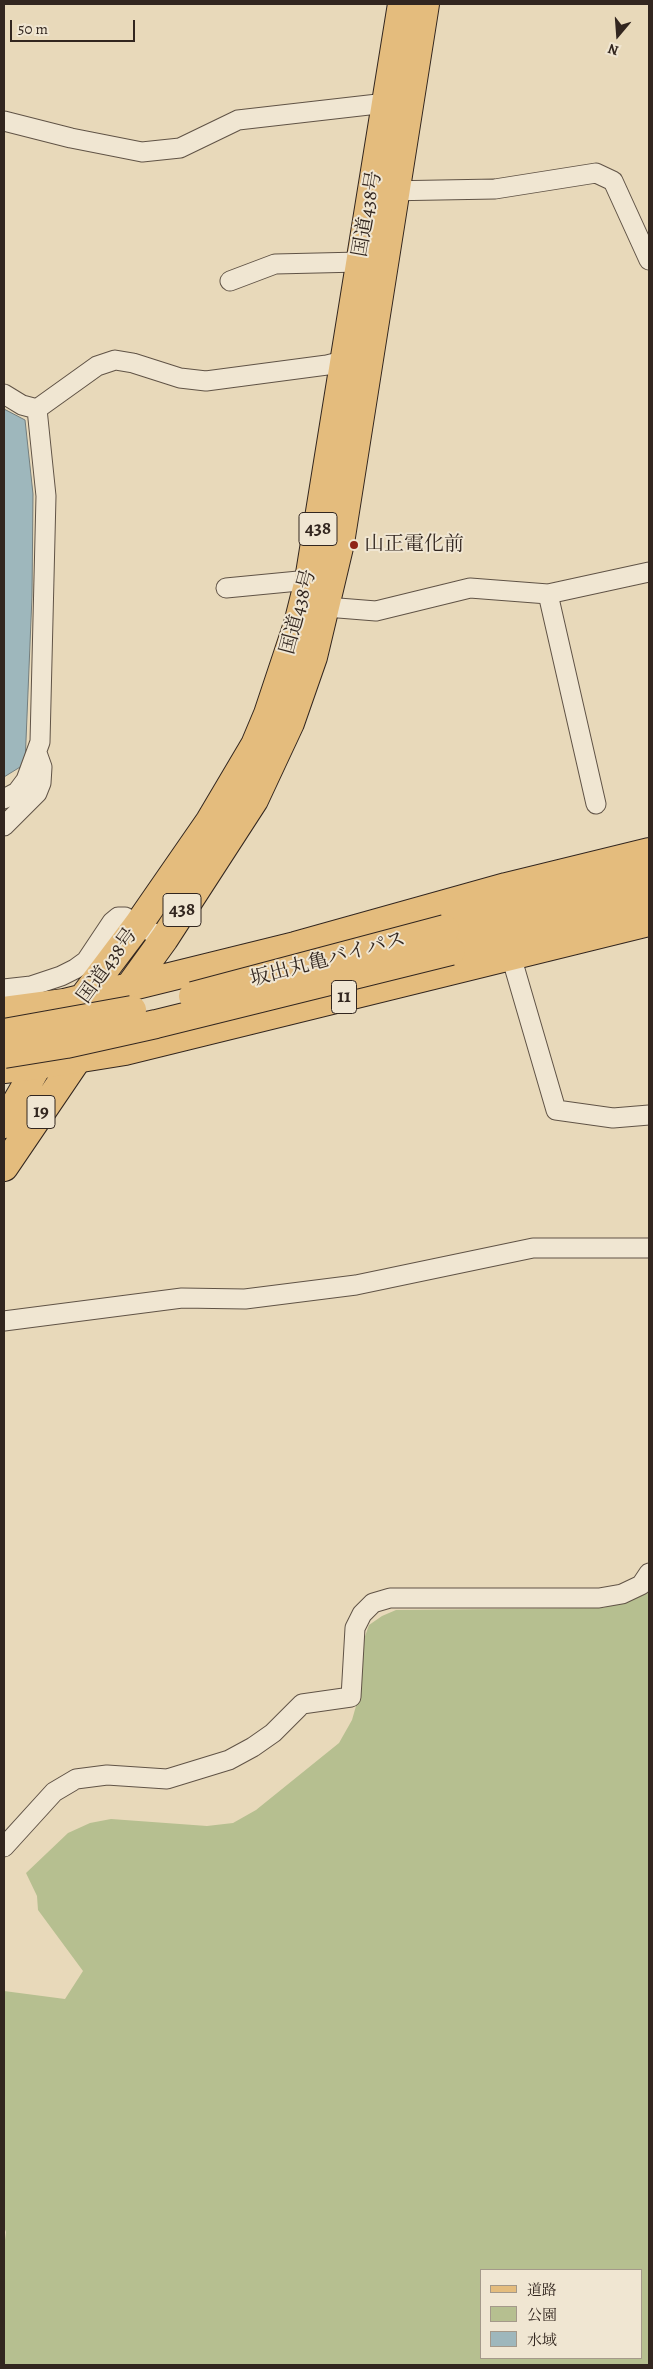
<!DOCTYPE html>
<meta charset="utf-8">
<style>
body{margin:0}
#map{position:relative;width:653px;height:2369px;overflow:hidden;background:#e8d9ba;font-family:Alegreya,"Noto Serif JP",serif}
canvas{display:block}
.frame{position:absolute;inset:0;border:5px solid #32261f;pointer-events:none}
.legend{position:absolute;left:480px;top:2269px;width:162px;height:90px;box-sizing:border-box;background:#f0e6d2;border:1px solid #a4998a;margin:0;padding:6px 9px;list-style:none;font-size:15px;color:#32261f}
.legend li{display:flex;align-items:center;gap:10px;height:25px}
.legend b{width:25px;border:1px solid #a4998a}
.north{position:absolute;left:593px;top:10px;width:50px;height:50px;-webkit-text-stroke:4px #f0e6d2;paint-order:stroke;rotate:198deg;font-size:14px;font-weight:700;line-height:20px;text-align:center;color:#32261f}
.north::after{content:'';display:block;margin:auto;width:18px;height:22px;background:#32261f;clip-path:polygon(50% 0,100% 100%,50% 72%,0 100%)}
.scale{position:absolute;left:10px;top:20px;width:125px;height:22px;box-sizing:border-box;border:2px solid #32261f;border-top:0;padding-left:6px;font-size:15px;line-height:18px;white-space:nowrap;color:#32261f;-webkit-text-stroke:4px #f0e6d2;paint-order:stroke}
</style>
<div id="map">
<canvas width="653" height="2369"></canvas>
<div class="frame"></div>
<ul class="legend">
<li><b style="height:6px;background:#e4bc7d"></b>道路</li>
<li><b style="height:14px;background:#b6bf90"></b>公園</li>
<li><b style="height:14px;background:#9eb7bc"></b>水域</li>
</ul>
<div class="north">N</div>
<div class="scale">50 m</div>
</div>
<script>
const c = document.querySelector('canvas').getContext('2d');
c.lineJoin = 'round';
function fillPath(path, color) {
  c.fillStyle = color;
  c.fill(path, 'evenodd');
}
function toPath(rows) {
  const path = new Path2D();
  for (const r of rows) {
    path.moveTo(r[0], r[1]);
    for (let i = 2; i < r.length; i += 2) path.lineTo(r[i], r[i + 1]);
  }
  return path;
}
function strokePath(path, color, width, dash) {
  c.strokeStyle = color;
  c.lineWidth = width;
  c.lineCap = dash ? 'butt' : 'round';
  c.setLineDash(dash || []);
  c.stroke(path);
}
function label(font, color, halo, rows, align = 'center') {
  c.font = font + ' Alegreya,"Noto Serif JP",serif';
  c.lineWidth = 4;
  c.setLineDash([]);
  c.textBaseline = 'middle';
  c.strokeStyle = halo;
  c.fillStyle = color;
  for (const [text, x, y, turn = 0] of rows) {
    c.save();
    c.translate(x, y);
    c.rotate((+turn || 0) * Math.PI / 180);
    c.textAlign = isNaN(turn) ? turn : align;
    if (halo) c.strokeText(text, 0, 0);
    c.fillText(text, 0, 0);
    c.restore();
  }
}
const green = toPath([
 [649,1587,649,2365,4,2365,4,2248,6,2232,4,2227,4,1991,65,1999,83,1971,38,1910,37,1896,26,1873,68,1833,90,1823,111,1819,207,1826,233,1823,256,1810,339,1743,352,1720,358,1699,363,1642,369,1625,382,1616,396,1610,603,1608,628,1601],
 [482,2270,642,2270,642,2358,482,2358]
]);
const water = toPath([
 [4,409,25,420,33,494,32,596,25,764,4,777,4,409]
]);
const street = toPath([
 [4,121,71,138,142,152,180,148,238,120,395,102],
 [385,191,495,189,596,173,613,181,649,260],
 [230,281,275,264,360,262],
 [4,394,22,405,37,409,97,366,115,360,133,363,180,378,206,381,327,365,355,358],
 [226,588,309,580],
 [548,594,596,804],
 [326,607,376,611,470,588,548,594,649,572],
 [4,799,17,792,26,780,40,742,46,496,37,409],
 [4,826,37,793,41,783,42,767,37,753],
 [511,956,556,1110,613,1118,649,1115],
 [4,989,31,986,61,976,75,969,86,961,112,922,118,917,125,917,164,939],
 [4,1321,182,1298,245,1299,356,1285,533,1248,649,1248],
 [4,1847,54,1792,76,1779,107,1775,167,1779,229,1760,253,1747,273,1733,302,1704,351,1697,355,1628,362,1614,373,1603,390,1598,599,1598,622,1594,641,1585,649,1573]
]);
const primary = toPath([
 [4,1124,38,1065],
 [4,1167,78,1058]
]);
const highway = toPath([
 [445,929,649,875],
 [451,951,649,899],
 [4,1011,64,1003,295,946,506,887,649,852],
 [78,1058,164,939,254,800,290,723,313,657,340,543,425,4],
 [38,1065,83,998,138,925,210,821,255,745,268,714,298,624,309,580,402,4],
 [4,1069,38,1065,125,1051,649,922]
]);
const highwayBridge = toPath([
 [193,996,445,929],
 [4,1033,132,1010],
 [4,1054,66,1044,156,1024,451,951]
]);
const markers = [
 [354,545,5,"#8f2418"]
];
const shields = [
 [318,529,38],
 [182,910,38],
 [344,997,25],
 [41,1112,28]
];
const shieldNames = [
 ["438",318,529],
 ["438",182,910],
 ["11",344,997],
 ["19",41,1112]
];
const streetNames = [
 ["国道438号",368,214,-80],
 ["国道438号",299,612,-75],
 ["坂出丸亀バイパス",328,960,-15],
 ["国道438号",108,966,-54]
];
const poiNames = [
 ["山正電化前",364,545]
];
fillPath(green, '#b6bf90');
fillPath(water, '#9eb7bc');
strokePath(water, '#737d7d', 1);
strokePath(street, '#605346', 21);
strokePath(primary, '#32261f', 30);
strokePath(highway, '#32261f', 30);
strokePath(street, '#f0e6d2', 19);
strokePath(primary, '#e4bc7d', 28);
strokePath(highway, '#e4bc7d', 28);
strokePath(highwayBridge, '#32261f', 30, []);
strokePath(highwayBridge, '#e4bc7d', 28);
for (const [x, y, r, color] of markers) {
  const dot = new Path2D();
  dot.arc(x, y, r, 0, 2 * Math.PI);
  c.fillStyle = color;
  c.fill(dot);
  strokePath(dot, '#f0e6d2', 2);
}
for (const [x, y, w] of shields) {
  const box = new Path2D();
  box.roundRect(x - w / 2, y - 16.5, w, 33, 4);
  c.fillStyle = '#f0e6d2';
  c.fill(box);
  strokePath(box, '#32261f', 1);
}
label('bold 19px', '#32261f', null, shieldNames);
label('20px', '#32261f', '#f0e6d2', streetNames);
label('20px', '#32261f', '#f0e6d2', poiNames, 'left');
</script>
